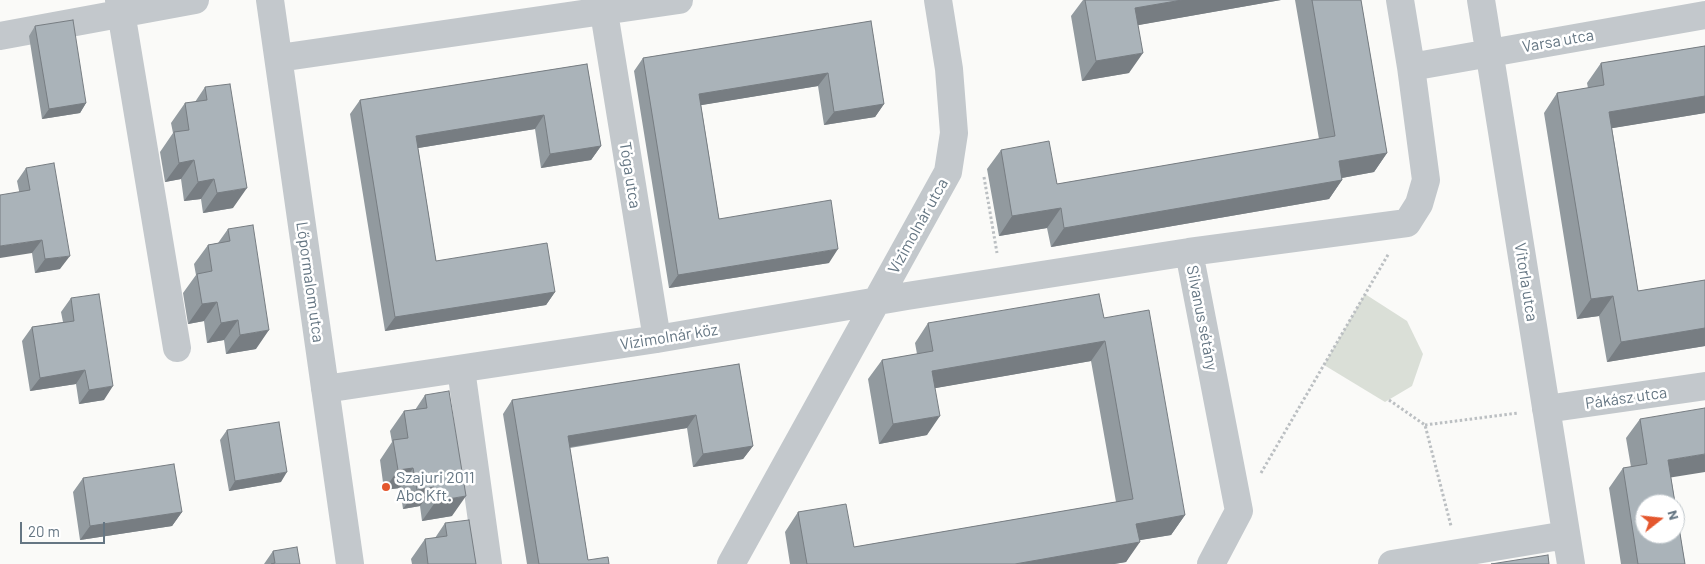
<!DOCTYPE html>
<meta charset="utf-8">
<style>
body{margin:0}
#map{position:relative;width:1705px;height:564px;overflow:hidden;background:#fafaf8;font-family:Barlow,sans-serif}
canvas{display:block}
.north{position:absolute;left:1635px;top:494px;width:50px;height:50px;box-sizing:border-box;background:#fff;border:1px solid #c1c8cd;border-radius:50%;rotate:74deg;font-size:14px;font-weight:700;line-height:20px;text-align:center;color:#657683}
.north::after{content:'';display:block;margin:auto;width:18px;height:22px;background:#e4572e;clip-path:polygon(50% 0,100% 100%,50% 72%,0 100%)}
.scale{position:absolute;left:20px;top:522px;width:85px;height:22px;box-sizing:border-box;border:2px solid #657683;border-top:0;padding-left:6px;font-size:15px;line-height:18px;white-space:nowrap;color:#657683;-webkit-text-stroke:4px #fff;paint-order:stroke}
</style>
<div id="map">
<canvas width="1705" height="564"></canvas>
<div class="north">N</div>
<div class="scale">20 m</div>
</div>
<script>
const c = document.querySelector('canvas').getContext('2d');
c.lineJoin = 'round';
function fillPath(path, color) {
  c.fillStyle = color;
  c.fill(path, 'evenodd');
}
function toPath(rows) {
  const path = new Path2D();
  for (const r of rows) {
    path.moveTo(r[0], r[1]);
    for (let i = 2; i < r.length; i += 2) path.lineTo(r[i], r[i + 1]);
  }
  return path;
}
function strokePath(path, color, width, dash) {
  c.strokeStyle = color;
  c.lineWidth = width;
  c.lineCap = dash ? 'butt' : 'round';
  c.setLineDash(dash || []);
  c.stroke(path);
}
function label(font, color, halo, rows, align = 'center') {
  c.font = font + ' Barlow,sans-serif';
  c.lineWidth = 5;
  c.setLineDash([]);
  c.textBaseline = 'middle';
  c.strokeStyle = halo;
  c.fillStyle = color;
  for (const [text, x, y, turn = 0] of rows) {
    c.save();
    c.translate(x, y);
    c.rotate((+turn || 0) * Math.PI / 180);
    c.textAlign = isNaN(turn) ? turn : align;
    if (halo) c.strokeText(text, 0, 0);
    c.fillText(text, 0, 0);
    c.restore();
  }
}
const green = toPath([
 [1365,294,1407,321,1423,354,1412,386,1385,402,1324,365]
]);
const path = toPath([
 [984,177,997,253],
 [1389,400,1425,425,1451,526],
 [1425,425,1518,413],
 [1261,473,1389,253]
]);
const minor = toPath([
 [119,0,177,348],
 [270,0,350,564],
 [602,0,657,339],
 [1481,0,1571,564],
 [0,36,195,0],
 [279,58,679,0],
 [1411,67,1705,15],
 [461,369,488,564],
 [325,389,657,339,907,296,1189,252],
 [1546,409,1705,386],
 [731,564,948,172,954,133,949,69,938,0],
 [1211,564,1239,511,1189,252,1407,223,1419,204,1426,180,1411,67,1400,0],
 [1392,564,1566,535]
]);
const wall = toPath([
 [1083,0,1281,0,1138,25,1129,73,1082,81,1071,16],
 [1295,0,1361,0,1387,153,1374,172,1342,178,1342,180,1329,199,1051,247,1047,228,999,236,987,169,1001,150,1057,184,1319,139],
 [871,21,884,104,875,117,824,125,818,86,701,105,719,219,829,263,669,288,634,71,643,58],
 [35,26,86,103,80,113,42,119,29,36],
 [1705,46,1705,113,1612,128,1638,291,1705,280,1705,346,1607,362,1599,316,1577,319,1544,113,1557,93,1588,88,1587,83,1601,63],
 [587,64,601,146,591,160,541,168,535,129,418,148,436,261,555,292,546,305,385,331,350,114,360,100],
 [205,87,233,208,203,213,201,199,184,201,181,179,165,182,160,152,173,133,171,123,185,103,195,102],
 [26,168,60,269,35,273,32,253,17,181],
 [228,229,256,349,226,354,224,340,207,343,204,321,188,324,183,293,196,275,194,264,208,245,218,243],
 [71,298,104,400,79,404,76,384,30,391,22,341,32,327,63,322,61,312],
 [1104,318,1185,515,1171,535,1139,540,1126,562,1114,564,790,564,785,532,798,512,854,547,1116,502,1091,361,935,388,927,435,879,444,868,379,882,360,917,354,915,343,928,323],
 [739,364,753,446,743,459,693,467,687,428,570,448,588,560,609,564,527,564,503,414,512,400],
 [425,395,452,516,422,521,420,506,403,509,400,488,384,490,380,460,392,442,390,431,404,411,415,410],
 [1640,419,1671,477,1685,564,1621,564,1609,488,1623,468,1631,467,1626,438],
 [227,430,281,482,229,491,220,440],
 [83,478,182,512,172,526,80,540,73,492],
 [445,523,476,564,412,564,411,559,425,539,435,538],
 [273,551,300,564,264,564]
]);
const shadedWall = toPath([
 [1182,0,1281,0,1122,28,1135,8],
 [1143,53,1129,73,1082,81,1096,61],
 [828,73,818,86,690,107,699,94],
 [1705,96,1705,113,1595,131,1609,112],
 [86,103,80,113,42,119,49,109],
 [884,104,875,117,824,125,834,112],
 [544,115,535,129,406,150,416,136],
 [601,146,591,160,541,168,550,154],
 [1387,153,1374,172,1325,181,1339,161],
 [194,160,181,179,165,182,179,163],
 [214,179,201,199,184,201,198,182],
 [1342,180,1329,199,1051,247,1064,228],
 [247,188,233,208,203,213,217,193],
 [1061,208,1047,228,999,236,1012,216],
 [42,240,32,253,0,258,0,246],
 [838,249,829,263,669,288,678,275],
 [70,256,60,269,35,273,45,259],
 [555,292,546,305,385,331,395,317],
 [1613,296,1599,316,1577,319,1591,299],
 [217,302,204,321,188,324,202,304],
 [238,320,224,340,207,343,221,323],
 [1705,328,1705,346,1607,362,1621,342],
 [269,330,256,349,226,354,240,335],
 [1105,341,1091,361,919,391,932,371],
 [85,370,76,384,30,391,40,378],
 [113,386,104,400,79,404,89,390],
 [696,415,687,428,558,449,568,436],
 [940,416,927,435,879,444,893,424],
 [753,446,743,459,693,467,703,454],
 [1705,454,1705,472,1655,480,1668,460],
 [413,468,400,488,384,490,398,470],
 [287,472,281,482,229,491,235,481],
 [434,487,420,506,403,509,417,490],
 [466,496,452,516,422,521,436,501],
 [182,512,172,526,80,540,90,526],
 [1185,515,1171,535,1123,543,1136,524],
 [1140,542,1126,562,1114,564,1015,564]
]);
const building = toPath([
 [1085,0,1182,0,1135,8,1143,53,1096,61,1085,0],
 [1312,0,1361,0,1387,153,1339,161,1342,180,1064,228,1061,208,1012,216,1001,150,1049,141,1057,184,1335,136,1312,0],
 [73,20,86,103,49,109,35,26,73,20],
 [871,21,884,104,834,112,828,73,699,94,719,219,831,200,838,249,678,275,643,58,871,21],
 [1705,46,1705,96,1609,112,1638,291,1705,280,1705,328,1621,342,1613,296,1591,299,1557,93,1604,85,1601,63,1705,46],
 [587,64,601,146,550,154,544,115,416,136,436,261,547,243,555,292,395,317,360,100,587,64],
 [230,84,247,188,217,193,214,179,198,182,194,160,179,163,174,132,189,130,185,103,207,100,205,87,230,84],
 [54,163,70,256,45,259,42,240,0,246,0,195,30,190,26,168,54,163],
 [253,225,269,330,240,335,238,320,221,323,217,302,202,304,197,274,212,271,208,245,230,241,228,229,253,225],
 [99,294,113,386,89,390,85,370,40,378,32,327,74,321,71,298,99,294],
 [1099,294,1104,318,1149,310,1185,515,1136,524,1140,542,1015,564,807,564,798,512,846,504,854,547,1133,499,1105,341,932,371,940,416,893,424,882,360,933,351,928,323,1099,294],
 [739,364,753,446,703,454,696,415,568,436,588,560,608,557,609,564,539,564,512,400,739,364],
 [449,391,466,496,436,501,434,487,417,490,413,468,398,470,393,440,408,438,404,411,427,408,425,395,449,391],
 [1705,408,1705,454,1668,460,1685,564,1638,564,1623,468,1647,464,1640,419,1705,408],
 [1645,504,1675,504,1675,534,1645,534,1645,504],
 [279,422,287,472,235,481,227,430,279,422],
 [174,464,182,512,90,526,83,478,174,464],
 [469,520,476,564,428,564,425,539,447,536,445,523,469,520],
 [297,547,300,564,271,564,275,563,273,551,297,547],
 [1548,555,1549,564,1491,564,1548,555]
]);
const markers = [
 [386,487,5,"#e4572e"]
];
const streetNames = [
 ["Varsa utca",1558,41,-10],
 ["Tóga utca",630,175,81],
 ["Vízimolnár utca",918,226,-61],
 ["Lőpormalom utca",310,282,82],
 ["Vitorla utca",1526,282,81],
 ["Silvanus sétány",1202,318,79],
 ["Vízimolnár köz",669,337,-9],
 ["Pákász utca",1626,398,-8]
];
const poiNames = [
 ["Szajuri 2011",396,478],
 ["Abc Kft.",396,496]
];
fillPath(green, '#dadfd7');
strokePath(path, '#bbbfc2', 3, [2.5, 2.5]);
strokePath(minor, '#c3c8cc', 28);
fillPath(wall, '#929a9f');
fillPath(shadedWall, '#777d82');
fillPath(building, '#aab3b9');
strokePath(building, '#777d82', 1);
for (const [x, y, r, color] of markers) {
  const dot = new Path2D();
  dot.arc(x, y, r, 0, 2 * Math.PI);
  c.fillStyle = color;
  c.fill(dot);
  strokePath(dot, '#fff', 2);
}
label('16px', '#657683', '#fff', streetNames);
label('16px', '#657683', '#fff', poiNames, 'left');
</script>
